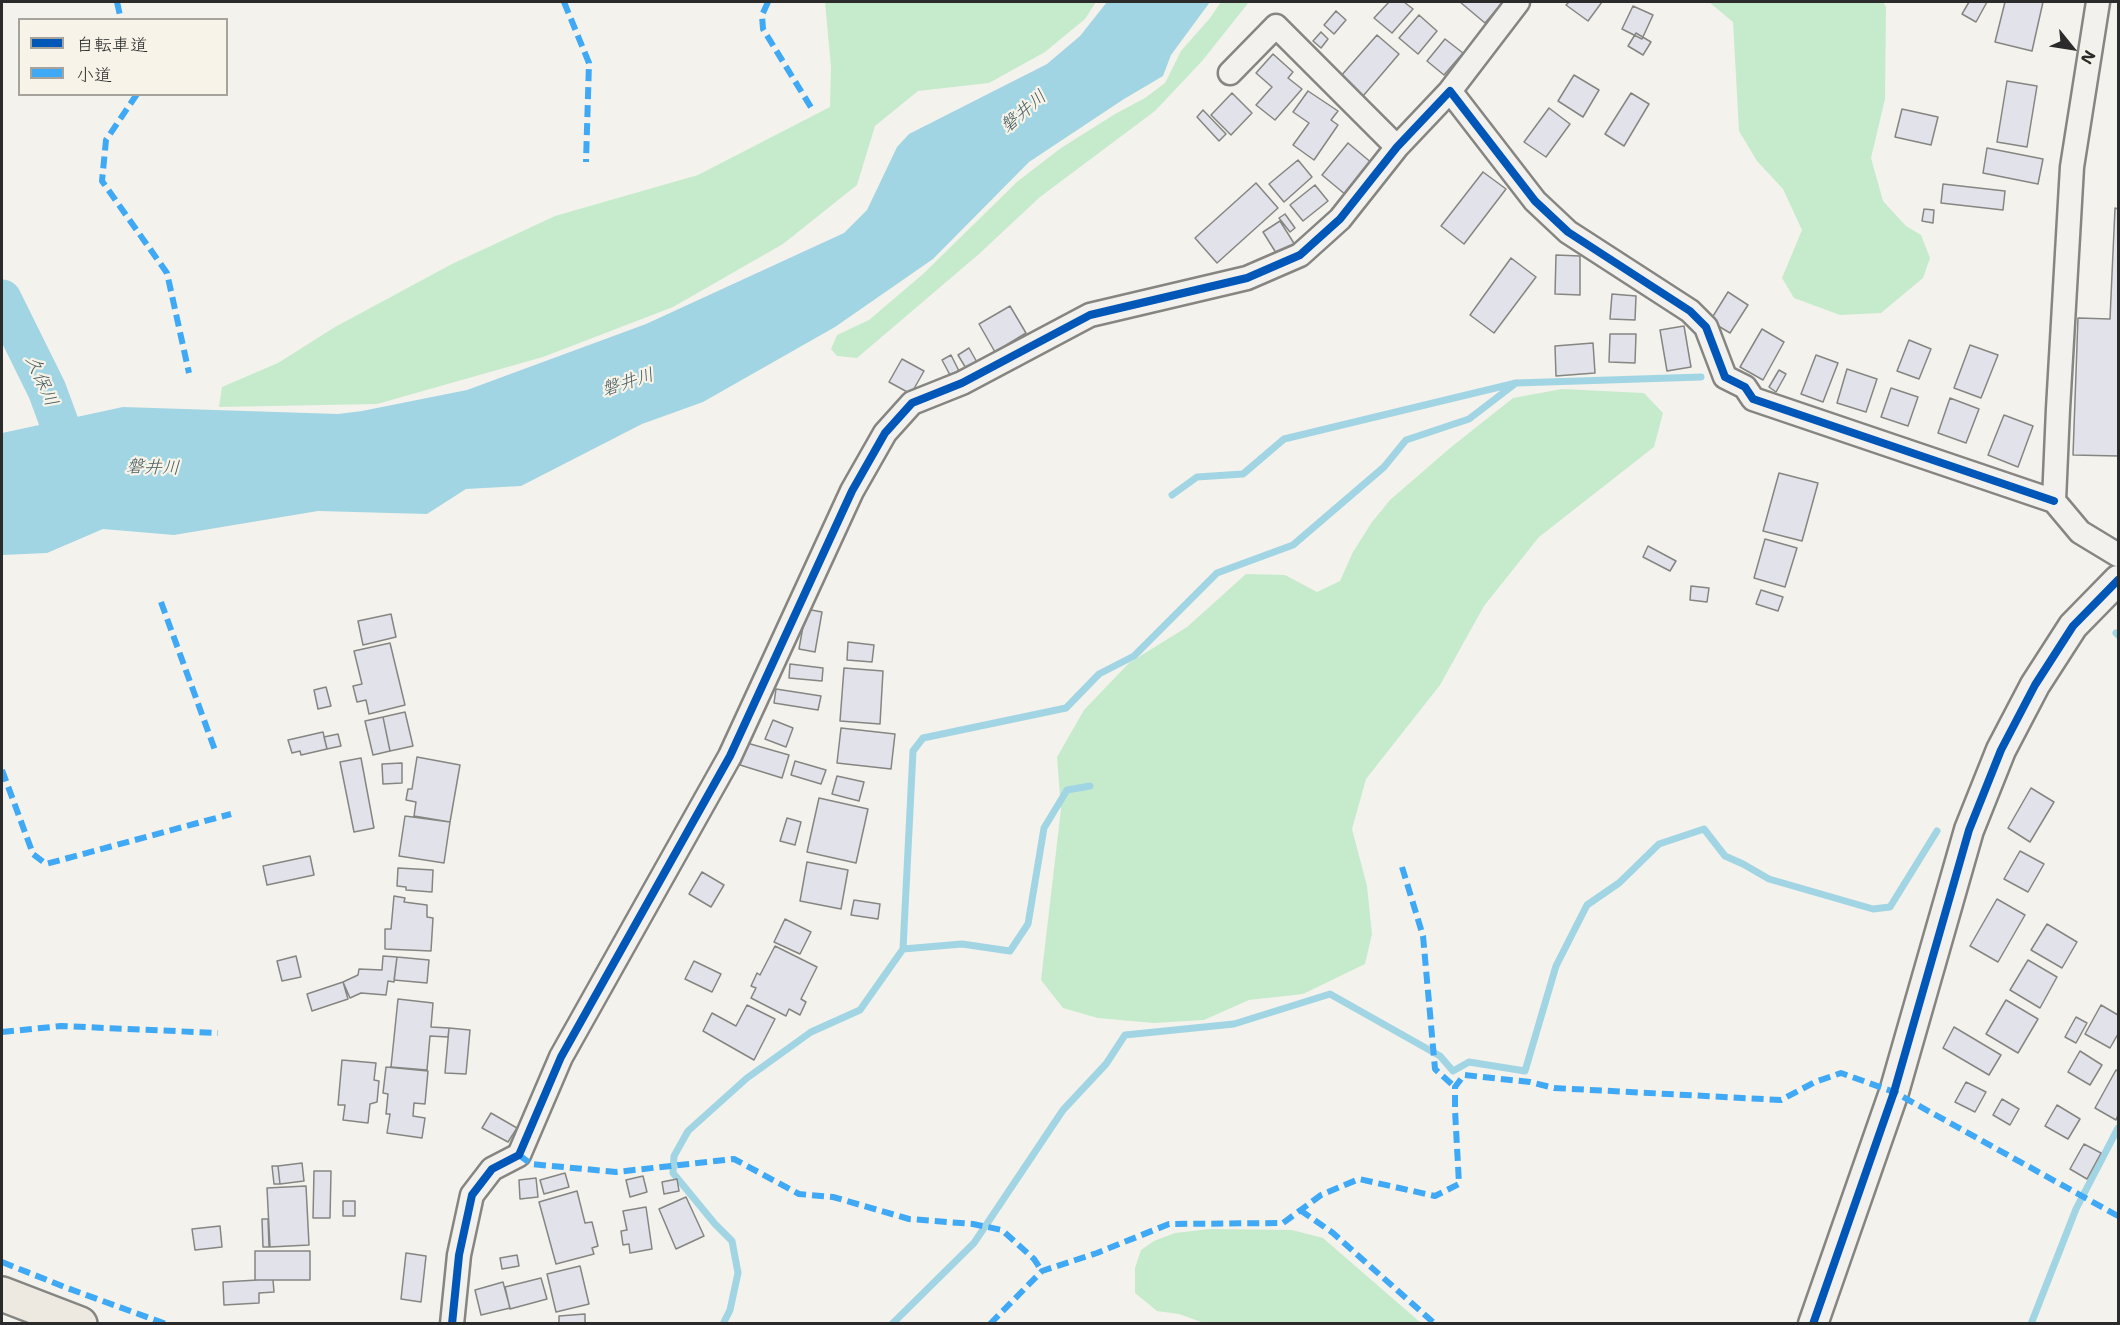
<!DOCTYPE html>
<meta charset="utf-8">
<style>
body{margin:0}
#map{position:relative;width:2120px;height:1325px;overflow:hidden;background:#f4f2ec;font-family:"Shantell Sans","Klee One",sans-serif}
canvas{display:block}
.frame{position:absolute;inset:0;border:3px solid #2b2b2b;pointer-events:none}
.legend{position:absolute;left:18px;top:18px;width:210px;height:78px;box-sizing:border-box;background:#f7f3e8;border:2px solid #a5a39c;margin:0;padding:8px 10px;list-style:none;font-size:18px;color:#2b2b2b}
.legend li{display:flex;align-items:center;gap:12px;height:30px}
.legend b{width:30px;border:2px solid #a5a39c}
.north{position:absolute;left:2042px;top:18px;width:60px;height:60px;-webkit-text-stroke:4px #f7f3e8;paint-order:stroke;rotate:120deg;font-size:16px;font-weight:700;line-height:24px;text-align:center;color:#2b2b2b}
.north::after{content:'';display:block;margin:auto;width:21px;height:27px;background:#2b2b2b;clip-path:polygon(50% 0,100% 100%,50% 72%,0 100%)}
</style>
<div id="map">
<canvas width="2120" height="1325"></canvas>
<div class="frame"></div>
<ul class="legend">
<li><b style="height:8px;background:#0057b8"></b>自転車道</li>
<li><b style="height:8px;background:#3fa9f5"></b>小道</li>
</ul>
<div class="north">N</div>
</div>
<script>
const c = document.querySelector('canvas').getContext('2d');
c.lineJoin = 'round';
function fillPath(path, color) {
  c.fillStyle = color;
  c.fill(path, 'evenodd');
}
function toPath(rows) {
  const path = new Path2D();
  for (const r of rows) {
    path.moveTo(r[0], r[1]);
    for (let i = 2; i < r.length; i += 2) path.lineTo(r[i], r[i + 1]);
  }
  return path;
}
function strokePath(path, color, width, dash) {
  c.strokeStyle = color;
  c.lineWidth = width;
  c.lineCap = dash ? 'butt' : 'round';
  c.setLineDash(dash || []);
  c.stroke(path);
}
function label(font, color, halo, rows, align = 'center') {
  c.font = font + ' "Shantell Sans","Klee One",sans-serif';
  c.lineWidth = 4.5;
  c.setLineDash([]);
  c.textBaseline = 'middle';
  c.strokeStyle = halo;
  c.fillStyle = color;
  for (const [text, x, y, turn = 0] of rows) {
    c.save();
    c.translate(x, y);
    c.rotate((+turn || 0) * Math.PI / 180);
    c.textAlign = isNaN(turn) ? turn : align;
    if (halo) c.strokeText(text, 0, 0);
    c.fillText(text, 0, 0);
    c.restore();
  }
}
const green = toPath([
 [825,2,1096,2,1085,19,1045,52,989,83,918,91,875,126,857,185,783,244,673,307,543,357,377,404,219,407,222,387,278,363,335,327,452,264,555,216,698,175,830,107,831,67],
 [1221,2,1249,2,1203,60,1155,111,1040,197,979,254,857,358,837,356,831,349,837,335,869,320,923,274,1018,181,1061,148,1115,114,1145,98,1165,83,1181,51,1210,18],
 [1709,2,1883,2,1886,7,1885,99,1871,158,1883,201,1906,226,1921,235,1930,258,1923,278,1881,313,1840,315,1794,298,1782,278,1802,230,1783,189,1757,161,1739,131,1733,22],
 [1562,389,1644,393,1663,413,1654,447,1539,537,1484,606,1440,685,1366,779,1352,829,1367,886,1372,934,1365,964,1303,994,1249,1000,1204,1020,1153,1023,1098,1018,1063,1008,1041,980,1061,809,1057,757,1084,710,1129,663,1187,627,1246,574,1285,575,1317,592,1340,581,1353,552,1372,522,1390,500,1450,448,1513,398],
 [1210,1229,1292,1230,1323,1238,1421,1323,1204,1323,1179,1314,1157,1311,1135,1293,1135,1268,1141,1250,1154,1241,1175,1233]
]);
const water = toPath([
 [1107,2,1210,2,1171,55,1163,76,1124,99,1029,162,933,259,835,327,703,402,642,424,521,486,466,489,427,514,318,511,174,535,103,529,47,553,2,555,2,433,123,407,338,414,362,411,467,390,646,324,844,233,867,210,897,147,909,134,1047,64,1080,36]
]);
const stream = toPath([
 [1172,495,1197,477,1243,474,1284,439,1516,383,1701,377],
 [2116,633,2118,635],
 [903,949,913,751,923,738,1066,708,1099,674,1134,656,1217,573,1293,545,1384,467,1406,440,1469,419,1516,383],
 [723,1324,730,1310,738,1273,732,1241,715,1224,673,1173,674,1156,688,1131,747,1078,811,1032,860,1010,903,949,962,944,1010,951,1028,924,1044,828,1067,790,1090,786],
 [892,1324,974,1243,1063,1110,1106,1064,1125,1035,1234,1024,1330,994,1440,1056,1453,1071,1469,1062,1525,1071,1556,966,1587,905,1619,883,1659,844,1704,829,1725,856,1743,864,1769,879,1873,909,1890,907,1937,831],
 [2031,1324,2076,1209,2118,1128]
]);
const river = toPath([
 [2,299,47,390,75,466]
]);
const building = toPath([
 [1389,2,1404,2,1413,9,1392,33,1374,18,1389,2],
 [1460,2,1503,2,1485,23,1460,2],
 [1569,2,1602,2,1588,21,1566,5,1569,2],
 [1969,2,1987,2,1976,22,1962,14,1969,2],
 [2005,2,2043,2,2032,51,1995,42,2005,2],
 [1633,6,1653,15,1642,39,1622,29,1633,6],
 [1336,11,1346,20,1334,34,1324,25,1336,11],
 [1419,15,1437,31,1418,54,1399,38,1419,15],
 [1321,32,1328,39,1321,48,1313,41,1321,32],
 [1636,33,1651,42,1643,55,1628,46,1636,33],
 [1377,35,1399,54,1363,96,1340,77,1377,35],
 [1445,39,1463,53,1444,75,1427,61,1445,39],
 [1273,54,1293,72,1288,78,1302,89,1275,120,1256,105,1272,87,1256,73,1273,54],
 [1574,75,1599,90,1583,117,1558,101,1574,75],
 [2007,81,2037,86,2027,147,1997,142,2007,81],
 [1308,91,1338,111,1331,120,1338,125,1314,160,1293,145,1309,123,1293,112,1308,91],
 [1232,93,1252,113,1231,135,1211,115,1232,93],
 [1631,93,1649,104,1624,146,1605,134,1631,93],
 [1549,108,1570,124,1546,157,1524,142,1549,108],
 [1902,109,1938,117,1931,145,1895,137,1902,109],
 [1203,110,1226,134,1219,141,1197,117,1203,110],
 [1348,143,1373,164,1346,195,1322,175,1348,143],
 [1987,148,2043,159,2038,184,1983,173,1987,148],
 [1298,160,1312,177,1284,202,1269,184,1298,160],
 [1483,172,1506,189,1464,244,1441,226,1483,172],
 [1256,183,1278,208,1217,263,1195,238,1256,183],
 [1943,184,2005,191,2003,210,1941,203,1943,184],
 [1315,185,1328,201,1303,221,1290,205,1315,185],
 [2115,208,2118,209,2118,456,2073,455,2078,318,2110,319,2115,208],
 [1924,209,1934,210,1933,223,1922,221,1924,209],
 [1285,214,1295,228,1290,232,1279,218,1285,214],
 [1280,221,1295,245,1278,256,1263,232,1280,221],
 [1556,255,1580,256,1580,295,1555,294,1556,255],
 [1511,258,1536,277,1494,333,1470,315,1511,258],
 [1728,292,1748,305,1730,333,1710,321,1728,292],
 [1612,294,1636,296,1635,320,1610,319,1612,294],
 [1010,306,1026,333,995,352,979,324,1010,306],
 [1684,326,1691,367,1667,371,1660,330,1684,326],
 [1762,329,1784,342,1763,380,1740,367,1762,329],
 [1610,334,1636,334,1635,363,1609,362,1610,334],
 [1909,340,1931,349,1919,379,1897,371,1909,340],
 [1593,343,1595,373,1556,376,1555,346,1593,343],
 [1970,345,1998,355,1981,398,1954,388,1970,345],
 [969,348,978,364,967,370,958,355,969,348],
 [951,355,959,371,950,375,942,360,951,355],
 [1816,355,1838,363,1823,402,1801,394,1816,355],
 [902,359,924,371,911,394,889,382,902,359],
 [1847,369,1877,379,1866,412,1837,403,1847,369],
 [1779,370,1786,374,1776,392,1769,387,1779,370],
 [1891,388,1918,397,1908,426,1881,417,1891,388],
 [1950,398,1979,409,1966,443,1938,433,1950,398],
 [2004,415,2033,426,2018,467,1988,455,2004,415],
 [1779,473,1818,483,1802,541,1763,531,1779,473],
 [1765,539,1797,548,1785,587,1754,578,1765,539],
 [1648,546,1676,561,1670,571,1643,557,1648,546],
 [1691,586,1709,588,1707,602,1690,600,1691,586],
 [1761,590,1783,597,1778,611,1756,604,1761,590],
 [806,609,822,612,815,652,799,649,806,609],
 [391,614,396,637,363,645,358,621,391,614],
 [848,642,874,645,872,662,847,660,848,642],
 [390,643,405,705,369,714,366,700,357,702,353,686,362,684,354,651,390,643],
 [790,664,823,668,822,681,789,678,790,664],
 [844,668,883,671,880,724,840,721,844,668],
 [326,687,331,706,318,709,314,690,326,687],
 [776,689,821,696,818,710,774,703,776,689],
 [405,712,413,746,390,751,383,717,405,712],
 [383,717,390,751,373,755,365,721,383,717],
 [773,720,793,728,786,747,765,739,773,720],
 [841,728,895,734,891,769,837,763,841,728],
 [323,732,327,749,301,755,300,751,292,753,288,740,323,732],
 [338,734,341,746,327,749,324,737,338,734],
 [747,743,789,755,782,778,740,765,747,743],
 [417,757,460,765,450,822,414,816,416,802,406,800,408,789,412,789,417,757],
 [361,758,374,828,354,832,340,762,361,758],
 [795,761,826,770,821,784,791,775,795,761],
 [402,763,402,783,383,784,382,764,402,763],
 [837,776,864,782,859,801,832,794,837,776],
 [2031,788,2054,802,2030,842,2008,828,2031,788],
 [819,798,868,809,856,863,807,852,819,798],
 [405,816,450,822,444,863,399,856,405,816],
 [787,818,801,822,795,845,780,841,787,818],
 [2020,851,2044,864,2028,892,2004,879,2020,851],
 [310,856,314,875,267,885,263,866,310,856],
 [807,862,848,870,841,909,800,901,807,862],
 [398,868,433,870,432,892,406,890,406,887,397,886,398,868],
 [702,872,724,885,711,907,689,894,702,872],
 [394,896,405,898,404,902,427,905,427,917,433,918,431,951,385,949,385,929,391,929,394,896],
 [1997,899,2025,915,1998,962,1970,946,1997,899],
 [854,900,880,904,878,919,851,915,854,900],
 [785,919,811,932,800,954,774,942,785,919],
 [2047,924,2077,942,2062,968,2031,950,2047,924],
 [775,946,817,967,801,999,806,1002,800,1015,789,1009,786,1016,751,998,756,988,751,986,757,973,760,975,775,946],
 [296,956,301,977,282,981,277,961,296,956],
 [383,956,397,957,394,982,388,981,386,995,361,993,350,998,343,982,358,975,359,969,382,970,383,956],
 [397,957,429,960,427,983,394,980,397,957],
 [2028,960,2057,977,2040,1008,2010,990,2028,960],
 [694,961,721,974,712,992,685,979,694,961],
 [343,982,348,999,312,1011,307,994,343,982],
 [398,999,433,1003,431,1027,449,1028,448,1037,430,1036,427,1070,391,1067,398,999],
 [2006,1000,2038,1019,2018,1053,1986,1034,2006,1000],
 [747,1005,775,1019,754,1060,703,1031,712,1013,736,1026,747,1005],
 [2101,1005,2118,1015,2118,1034,2110,1048,2085,1034,2101,1005],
 [2076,1017,2087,1023,2076,1043,2065,1037,2076,1017],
 [1954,1027,2001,1055,1989,1075,1943,1048,1954,1027],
 [449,1028,470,1030,466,1074,445,1073,449,1028],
 [2080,1051,2102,1065,2090,1085,2068,1072,2080,1051],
 [342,1060,376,1063,374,1080,379,1081,377,1102,370,1104,368,1123,343,1120,345,1105,338,1105,342,1060],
 [386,1067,428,1071,425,1104,414,1103,413,1116,425,1118,422,1138,387,1133,390,1114,386,1114,388,1094,383,1093,386,1067],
 [2116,1070,2118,1071,2118,1115,2116,1120,2095,1108,2116,1070],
 [1966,1082,1986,1092,1975,1112,1955,1102,1966,1082],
 [2002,1099,2019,1109,2010,1125,1993,1115,2002,1099],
 [2057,1105,2080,1119,2068,1139,2045,1126,2057,1105],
 [491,1113,517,1128,508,1142,482,1128,491,1113],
 [2084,1144,2101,1153,2087,1179,2070,1169,2084,1144],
 [302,1163,304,1181,280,1184,278,1166,302,1163],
 [272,1166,278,1166,280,1184,274,1184,272,1166],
 [314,1171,331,1171,330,1218,313,1218,314,1171],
 [565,1173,569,1187,544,1194,540,1180,565,1173],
 [643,1176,647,1192,630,1197,626,1180,643,1176],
 [536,1178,538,1197,520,1199,519,1180,536,1178],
 [677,1179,679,1191,664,1194,662,1182,677,1179],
 [306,1186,309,1245,270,1247,267,1188,306,1186],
 [577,1191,585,1223,592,1222,598,1246,592,1248,594,1254,556,1264,539,1202,577,1191],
 [686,1197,704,1236,676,1249,659,1209,686,1197],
 [343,1201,355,1201,355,1216,343,1216,343,1201],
 [646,1207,652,1249,630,1253,629,1244,623,1245,621,1231,627,1230,623,1211,646,1207],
 [262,1219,268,1219,269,1247,263,1247,262,1219],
 [220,1226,222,1247,195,1250,192,1229,220,1226],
 [255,1251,310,1251,310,1280,255,1280,255,1251],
 [406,1253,426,1256,421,1302,401,1299,406,1253],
 [517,1255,519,1266,502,1269,500,1258,517,1255],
 [580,1266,589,1304,556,1312,547,1274,580,1266],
 [541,1278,547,1299,510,1309,505,1287,541,1278],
 [258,1280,273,1280,274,1292,259,1293,259,1303,224,1305,223,1282,258,1280],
 [503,1282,510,1308,481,1315,475,1290,503,1282],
 [585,1314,585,1324,559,1324,559,1316,585,1314]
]);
const minor = toPath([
 [2098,2,2072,167,2058,409,2054,501,2080,532,2118,555],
 [1230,73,1276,26,1397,147],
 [1450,91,1518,2],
 [452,1324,459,1255,472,1195,492,1169,519,1155,561,1057,730,756,852,491,885,433,912,403,962,383,1090,315,1247,278,1300,255,1340,219,1397,147,1450,91,1535,201,1568,232,1690,311,1706,327,1725,377,1745,387,1753,399,2054,501]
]);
const tertiary = toPath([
 [1813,1324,1894,1092,1969,830,2001,750,2035,685,2073,626,2118,580]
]);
const motorway = toPath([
 [2,1294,80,1324]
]);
const quiet = toPath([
 [117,2,121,20],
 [564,2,589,63,586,162],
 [768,2,762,15,763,29,812,109],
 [137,94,106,140,102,181,167,273,189,373],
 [161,602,216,753],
 [2,770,33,854,46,864,231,814],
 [1402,867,1423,936,1435,1069,1455,1087],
 [2,1032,61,1026,218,1033],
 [519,1155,531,1164,616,1172,734,1159,799,1194,833,1197,909,1219,973,1224,1002,1230,1034,1259,1042,1271],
 [1300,1210,1333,1233,1435,1324],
 [2,1262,67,1288,166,1324],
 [990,1324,1042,1271,1097,1253,1169,1224,1283,1223,1321,1195,1359,1179,1435,1196,1459,1184,1455,1110,1455,1087,1464,1075,1530,1082,1554,1088,1781,1100,1815,1082,1841,1073,1894,1092,2118,1216]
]);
const cycleway = toPath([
 [452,1324,459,1255,472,1195,492,1169,519,1155,561,1057,730,756,852,491,885,433,912,403,962,383,1090,315,1247,278,1300,255,1340,219,1397,147,1450,91,1535,201,1568,232,1690,311,1706,327,1725,377,1745,387,1753,399,2054,501],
 [1813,1324,1894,1092,1969,830,2001,750,2035,685,2073,626,2118,580]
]);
const waterNames = [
 ["磐井川",1024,112,-41],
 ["久保川",41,381,66],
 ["磐井川",628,383,-18],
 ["磐井川",153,468,2]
];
fillPath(green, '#c6ebcc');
fillPath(water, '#a2d5e3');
strokePath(stream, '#a2d5e3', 7);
strokePath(river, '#a2d5e3', 39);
fillPath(building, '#e2e3ea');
strokePath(building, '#858582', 1.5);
strokePath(minor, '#858582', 27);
strokePath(tertiary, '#858582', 33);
strokePath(motorway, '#858582', 38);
strokePath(minor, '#f2f1ed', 22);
strokePath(tertiary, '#f2f1ed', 28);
strokePath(motorway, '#ede8e0', 33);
strokePath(quiet, '#3fa9f5', 6, [12, 6]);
strokePath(cycleway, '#0057b8', 8);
label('italic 18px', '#445a61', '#f7f3e8', waterNames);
</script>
